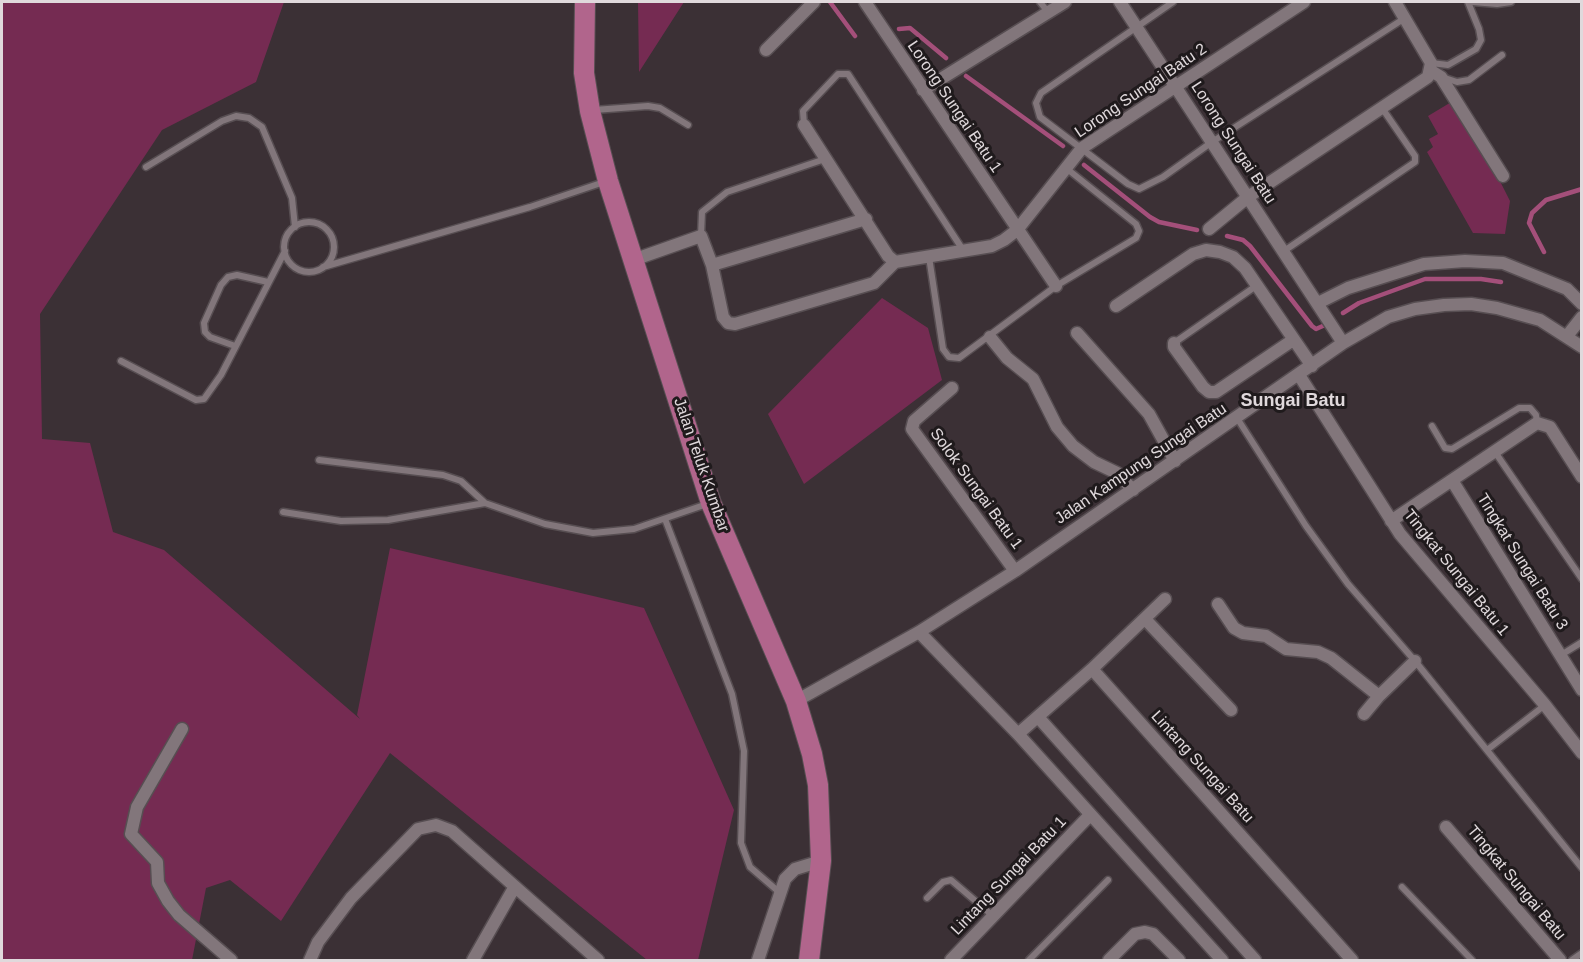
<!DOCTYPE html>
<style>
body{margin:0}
#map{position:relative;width:1583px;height:962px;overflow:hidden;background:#3b3035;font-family:Arial,sans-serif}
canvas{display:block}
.frame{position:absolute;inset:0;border:3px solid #e0d9dc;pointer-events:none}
</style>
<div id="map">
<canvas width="1583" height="962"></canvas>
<div class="frame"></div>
</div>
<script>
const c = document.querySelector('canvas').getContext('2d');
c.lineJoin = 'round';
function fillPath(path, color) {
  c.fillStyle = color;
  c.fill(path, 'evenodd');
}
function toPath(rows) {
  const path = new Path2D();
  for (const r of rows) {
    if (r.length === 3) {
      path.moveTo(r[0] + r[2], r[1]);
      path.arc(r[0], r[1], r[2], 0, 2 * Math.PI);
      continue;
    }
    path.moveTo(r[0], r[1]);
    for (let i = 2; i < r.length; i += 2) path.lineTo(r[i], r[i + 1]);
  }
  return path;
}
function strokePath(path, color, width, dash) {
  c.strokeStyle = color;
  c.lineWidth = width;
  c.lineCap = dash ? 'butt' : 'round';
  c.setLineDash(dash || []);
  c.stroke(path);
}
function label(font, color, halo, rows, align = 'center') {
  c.font = font + ' Arial,sans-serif';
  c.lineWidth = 6;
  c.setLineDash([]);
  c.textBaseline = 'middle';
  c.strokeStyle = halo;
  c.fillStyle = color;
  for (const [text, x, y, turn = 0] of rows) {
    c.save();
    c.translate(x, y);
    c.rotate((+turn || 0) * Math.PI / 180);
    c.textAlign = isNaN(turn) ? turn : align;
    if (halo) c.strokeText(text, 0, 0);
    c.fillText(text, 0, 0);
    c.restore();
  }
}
const green = toPath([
 [2,2,284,2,256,82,162,130,40,314,42,439,90,443,113,532,164,550,360,719,357,715,390,548,644,608,734,810,698,960,647,960,390,753,281,921,230,880,206,888,192,960,2,960],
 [638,2,684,2,639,72],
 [1458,98,1510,201,1505,234,1473,233,1427,152,1433,147,1429,139,1438,134,1428,116],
 [882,298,928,328,942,380,804,484,768,414]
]);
const stream = toPath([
 [830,2,855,36],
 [899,29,910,28,946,58],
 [966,76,1063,146],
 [1084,165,1150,217,1159,222,1197,230],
 [1227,236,1243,240,1250,246,1312,326,1316,329,1325,325],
 [1544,252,1529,223,1532,213,1546,200,1582,189],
 [1343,313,1359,303,1425,279,1481,279,1501,282]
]);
const lane = toPath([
 [1040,2,1048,12],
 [1173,2,1041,93,1036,103,1040,117,1128,184,1139,189,1163,177,1212,142,1405,18],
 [1473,2,1497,4,1511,2],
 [1431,63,1448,65,1476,49,1481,40,1479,29,1468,2],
 [1445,78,1457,82,1469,80,1502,55],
 [594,110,648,106,660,108,688,125],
 [804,125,803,111,838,74,848,74,963,250],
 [146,167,222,121,236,116,249,118,262,127,292,198,295,227],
 [309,247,25],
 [701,236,702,212,727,192,825,159],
 [1284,251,1415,162,1415,156,1382,108],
 [929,257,943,349,949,357,959,358,1056,286,1136,238,1139,231,1136,224,1066,168],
 [323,267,530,207,604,182],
 [1174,343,1256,286],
 [235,346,210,337,205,332,204,323,221,285,228,277,237,275,268,282],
 [121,361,196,400,204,399,221,375,285,251],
 [1237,418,1306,526,1348,584,1415,661,1582,868],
 [1432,426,1445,448,1452,449,1519,408,1530,408,1536,415,1537,423],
 [1495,452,1582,579],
 [319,460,443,475,461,481,485,503],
 [283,512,341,521,388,520,485,503,545,524,593,533,634,529,707,504],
 [665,519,732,694,744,751,741,843,750,867,779,892],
 [1561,655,1582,642],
 [1487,750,1545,705],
 [1402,887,1472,960],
 [927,898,943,882,951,880,993,916],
 [1029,960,1108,880],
 [1572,960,1582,953]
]);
const street = toPath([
 [865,2,1056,286],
 [1120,2,1343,343],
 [766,50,814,2],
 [1430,70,1441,77,1503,176],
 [923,90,1065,2],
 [804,125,888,256,895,262],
 [1209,229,1248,197,1428,77,1431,63,1395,2],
 [633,260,701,236,712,265,723,317,728,323,735,324,874,283,895,262],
 [895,262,992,246,1004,240,1017,230,1082,148,1304,2],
 [712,265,866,219],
 [1318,303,1348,288,1424,264,1465,261,1503,263,1567,289,1582,304],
 [1116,306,1193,254,1206,250,1220,252,1233,257,1245,268,1312,366],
 [1077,333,1149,414,1175,461],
 [1567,336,1582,317],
 [990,337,1007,358,1033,379,1057,427,1073,446,1094,462,1117,473,1133,490],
 [1174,343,1174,347,1203,387,1209,392,1216,392,1293,340],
 [1299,375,1400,534,1545,705,1582,753],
 [952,388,914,421,912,429,1015,571],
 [1453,482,1582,690],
 [1391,521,1537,423,1550,427,1582,477],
 [1218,604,1234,628,1243,633,1266,636,1286,649,1318,652,1331,658,1379,696],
 [1145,619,1231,710],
 [919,632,1018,734,1222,960],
 [1092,669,1352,960],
 [796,701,919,632,1015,571,1343,343,1388,317,1415,309,1444,305,1471,304,1497,308,1540,320,1582,347],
 [1364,714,1379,696,1415,661],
 [1038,717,1255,960],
 [182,729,137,807,131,834,157,862,158,883,168,901,179,915,231,960],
 [1018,734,1092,669,1165,599],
 [1446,827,1560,960],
 [310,960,318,942,351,898,418,829,436,825,452,831,598,960],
 [473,960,514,888],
 [758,960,785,879,795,869,821,861],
 [951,960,1090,815],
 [1109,960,1135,934,1145,932,1153,934,1179,960]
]);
const primary = toPath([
 [585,2,584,73,590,111,608,181,711,503,796,701,812,754,818,785,821,861,809,960]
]);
const streetNames = [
 ["Lorong Sungai Batu 2",1141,91,-34],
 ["Lorong Sungai Batu 1",954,107,56],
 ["Lorong Sungai Batu",1233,143,57],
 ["Jalan Kampung Sungai Batu",1141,464,-34],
 ["Jalan Teluk Kumbar",701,465,71],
 ["Solok Sungai Batu 1",976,489,54],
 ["Tingkat Sungai Batu 3",1522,562,58],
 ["Tingkat Sungai Batu 1",1456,573,51],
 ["Lintang Sungai Batu",1202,767,48],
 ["Lintang Sungai Batu 1",1009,876,-46],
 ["Tingkat Sungai Batu",1516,883,50]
];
const neighbourhoodNames = [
 ["Sungai Batu",1293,401]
];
fillPath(green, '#752b52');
strokePath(stream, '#a44f7a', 4.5);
strokePath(lane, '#574e52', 9);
strokePath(street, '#574e52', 15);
strokePath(primary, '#574e52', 22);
strokePath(lane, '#82767b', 6);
strokePath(street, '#82767b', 12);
strokePath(primary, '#b1658c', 20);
label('16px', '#e0d9dc', '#1f1a1c', streetNames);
label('bold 18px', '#e0d9dc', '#1f1a1c', neighbourhoodNames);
</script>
